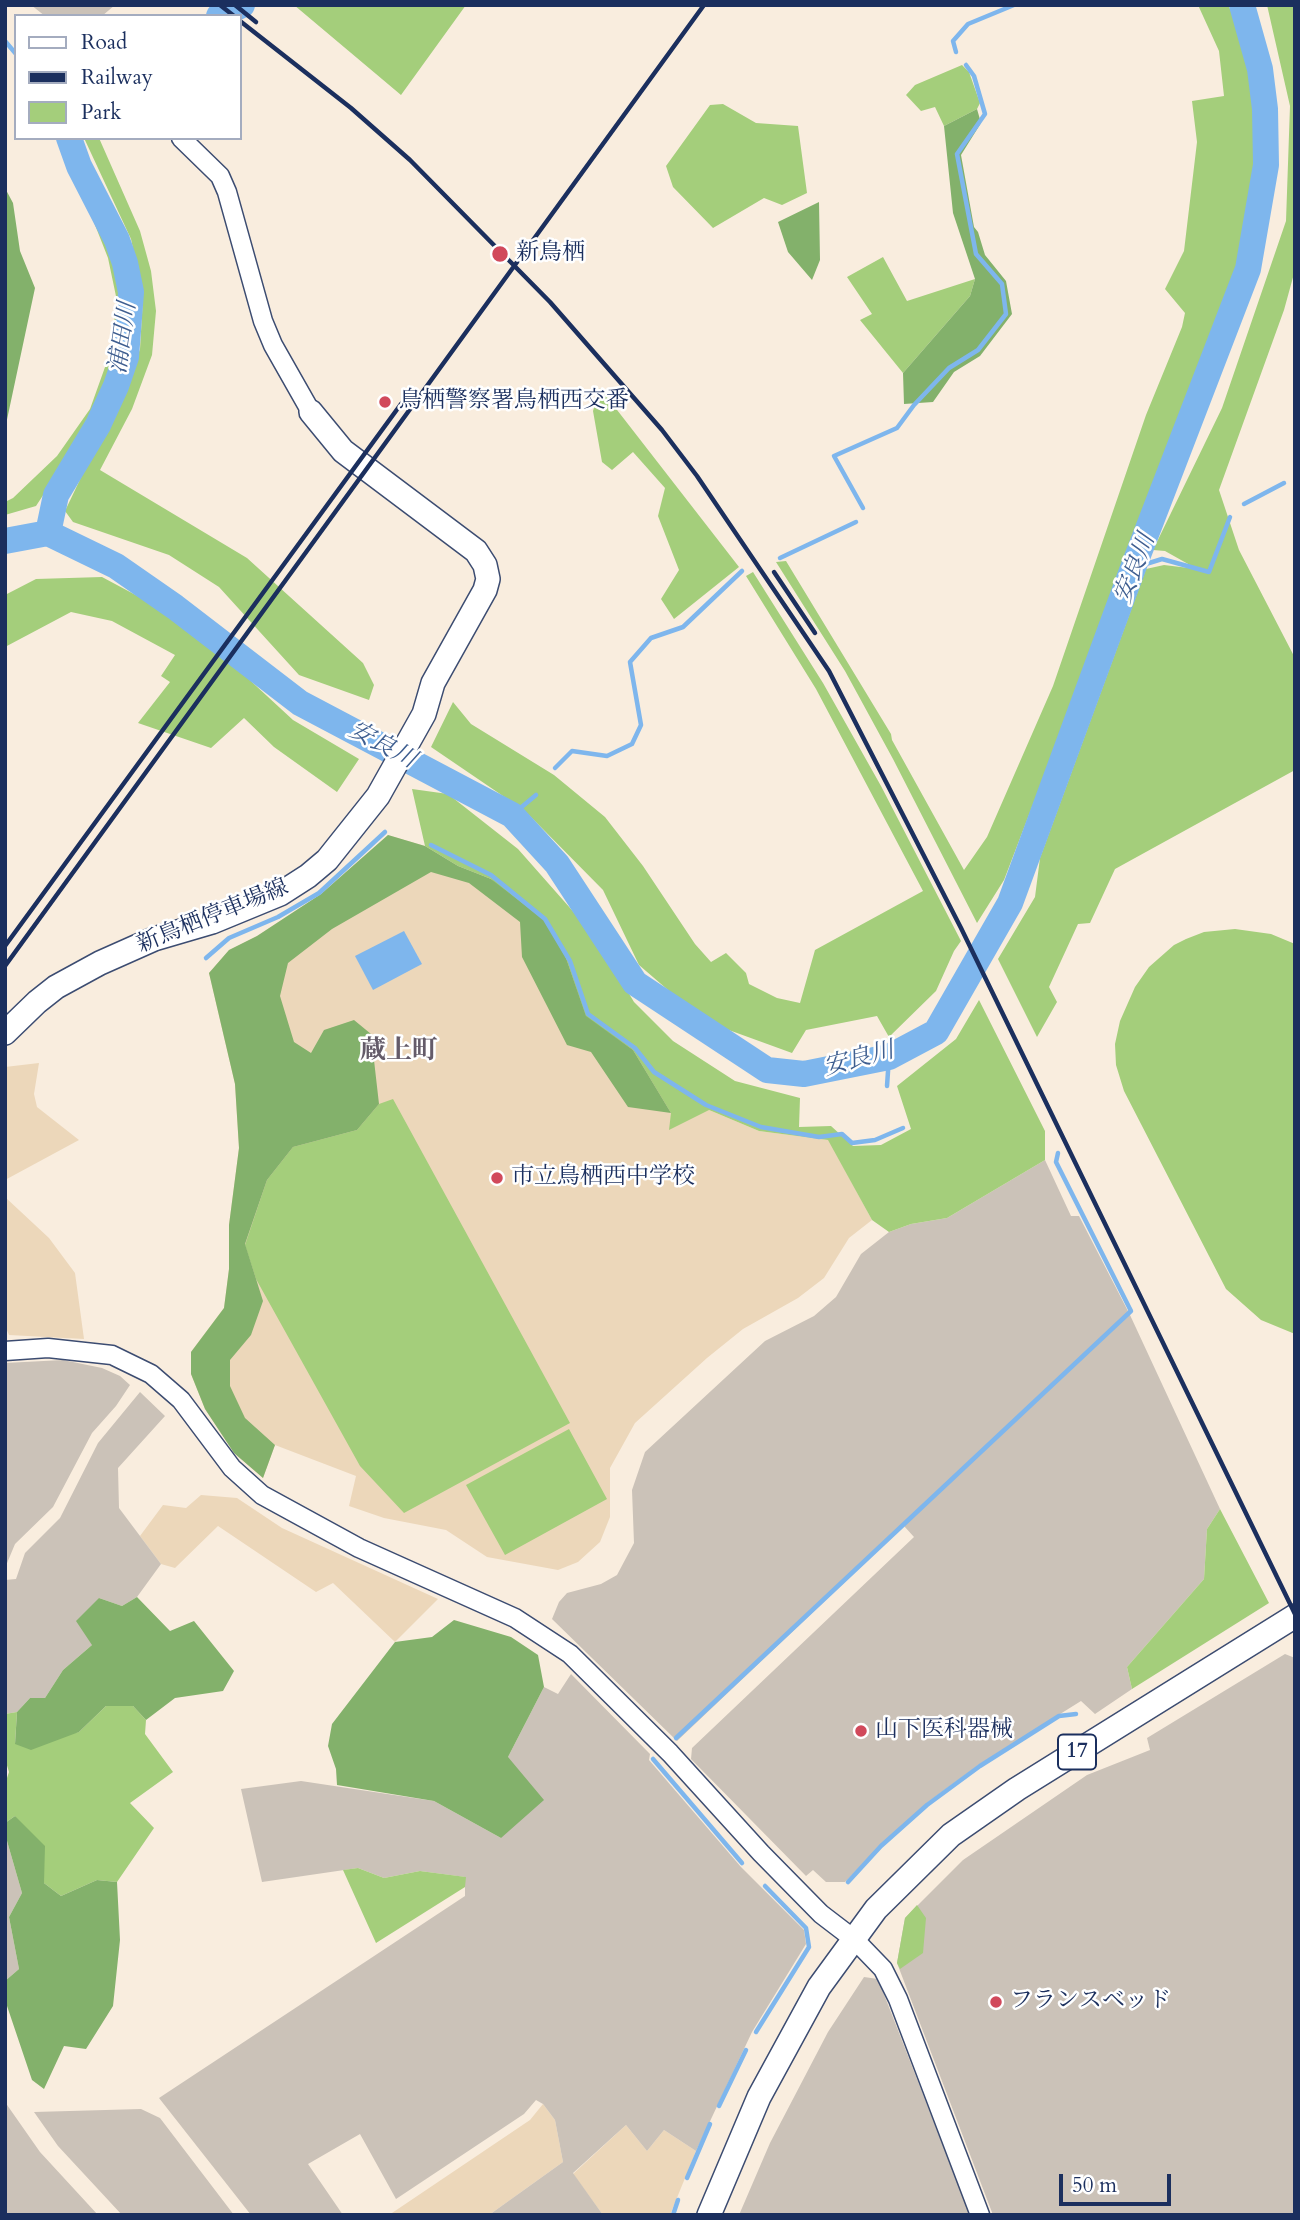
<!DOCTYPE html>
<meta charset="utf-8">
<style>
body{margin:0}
#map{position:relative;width:1300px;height:2220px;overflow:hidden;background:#f9edde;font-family:Cardo,serif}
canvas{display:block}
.frame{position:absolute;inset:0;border:7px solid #1b2f5e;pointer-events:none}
.legend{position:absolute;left:14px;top:14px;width:228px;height:126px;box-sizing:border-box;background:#fff;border:2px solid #a4acbf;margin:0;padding:9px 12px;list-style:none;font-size:21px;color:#1b2f5e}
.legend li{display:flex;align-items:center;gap:14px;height:35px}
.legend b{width:35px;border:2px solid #a4acbf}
.scale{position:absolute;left:1059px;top:2174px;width:112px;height:32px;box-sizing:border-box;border:4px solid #1b2f5e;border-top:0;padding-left:9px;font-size:21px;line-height:24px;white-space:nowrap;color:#1b2f5e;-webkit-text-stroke:5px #fff;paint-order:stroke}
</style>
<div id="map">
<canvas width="1300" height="2220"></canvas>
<div class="frame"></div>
<ul class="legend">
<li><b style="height:9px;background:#fff"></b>Road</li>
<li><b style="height:9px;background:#1b2f5e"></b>Railway</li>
<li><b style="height:19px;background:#a4ce7b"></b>Park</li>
</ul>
<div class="scale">50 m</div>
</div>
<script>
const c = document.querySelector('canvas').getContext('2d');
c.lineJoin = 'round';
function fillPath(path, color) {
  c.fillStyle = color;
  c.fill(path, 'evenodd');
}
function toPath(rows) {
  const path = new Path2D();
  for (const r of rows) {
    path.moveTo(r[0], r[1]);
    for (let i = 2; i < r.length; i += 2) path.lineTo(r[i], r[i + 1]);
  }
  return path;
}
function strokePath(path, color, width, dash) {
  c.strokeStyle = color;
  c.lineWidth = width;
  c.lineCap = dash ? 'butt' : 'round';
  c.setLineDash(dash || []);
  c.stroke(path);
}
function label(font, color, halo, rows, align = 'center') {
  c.font = font + ' Cardo,"Noto Serif JP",serif';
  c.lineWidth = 5;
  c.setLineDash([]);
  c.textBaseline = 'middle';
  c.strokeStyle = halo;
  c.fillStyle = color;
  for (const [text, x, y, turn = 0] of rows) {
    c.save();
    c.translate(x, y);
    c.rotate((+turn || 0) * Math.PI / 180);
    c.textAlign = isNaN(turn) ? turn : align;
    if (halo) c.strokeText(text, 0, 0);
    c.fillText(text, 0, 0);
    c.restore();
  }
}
const built = toPath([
 [388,835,425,846,458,866,491,879,709,1110,759,1131,829,1140,872,1220,849,1238,824,1278,798,1298,743,1329,707,1358,635,1423,610,1468,610,1517,600,1542,578,1562,558,1570,487,1557,446,1530,384,1518,349,1506,356,1476,275,1445,263,1478,234,1453,205,1409,191,1374,191,1352,224,1308,229,1269,229,1225,239,1148,235,1084,209,973,229,950,257,936,321,894],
 [39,1063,34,1094,37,1107,79,1140,5,1180,5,1067],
 [5,1197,49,1238,75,1273,84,1339,9,1335,5,1326],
 [201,1495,237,1498,282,1528,438,1599,395,1642,333,1583,316,1592,218,1526,175,1568,161,1564,140,1536,163,1505,186,1508],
 [543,2104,555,2120,563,2162,489,2215,389,2215,530,2120],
 [626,2125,647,2151,664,2130,696,2151,670,2215,603,2215,573,2174]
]);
const industrial = toPath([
 [31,5,115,5,102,16,45,16],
 [1045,1160,1071,1216,1079,1216,1130,1315,1220,1509,1207,1529,1204,1579,1127,1667,1132,1689,1095,1714,1081,1701,980,1764,928,1802,881,1845,845,1882,826,1882,813,1870,806,1876,691,1759,692,1748,914,1537,904,1526,677,1741,552,1619,559,1602,567,1593,601,1584,617,1575,634,1543,632,1490,645,1452,765,1341,814,1316,836,1297,861,1254,889,1232,911,1224,947,1218],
 [63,1360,102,1368,120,1376,130,1385,116,1406,92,1433,53,1507,15,1544,5,1568,5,1363],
 [140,1392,165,1416,118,1468,119,1508,161,1564,137,1597,122,1606,99,1598,92,1645,63,1670,45,1698,30,1698,17,1712,5,1714,5,1580,16,1579,25,1553,60,1518,98,1443],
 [1285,1654,1295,1658,1295,2215,993,2215,897,1963,905,1918,963,1860,1087,1775,1150,1750,1147,1738],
 [571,1674,650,1754,649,1760,741,1867,804,1930,806,1944,752,2032,696,2151,664,2130,647,2151,626,2125,573,2173,603,2215,489,2215,563,2162,555,2120,543,2104,536,2100,524,2114,396,2199,360,2134,308,2164,343,2215,251,2215,159,2098,465,1896,465,1877,420,1871,384,1878,358,1868,262,1882,241,1789,301,1781,434,1801,501,1838,508,1757,544,1687,558,1694],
 [5,1834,22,1893,9,1917,19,1969,5,1981],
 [864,1977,878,1979,970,2215,739,2215,770,2143,828,2032],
 [5,2102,40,2152,98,2215,5,2215],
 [141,2109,160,2118,234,2215,122,2215,58,2146,34,2112]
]);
const green = toPath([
 [294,5,466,5,401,95],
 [1198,5,1228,5,1243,35,1257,113,1258,177,1242,260,1004,880,977,923,893,759,845,671,776,562,786,561,891,734,892,740,964,870,987,837,1053,686,1146,415,1182,327,1185,313,1165,289,1184,251,1197,142,1192,101,1224,96,1219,51],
 [1267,5,1295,5,1295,270,1284,310,1219,490,1239,550,1295,658,1295,770,1115,869,1090,923,1078,924,1049,987,1057,1002,1037,1037,998,959,1035,897,1040,858,1146,569,1164,565,1197,569,1165,551,1153,550,1222,408,1286,221,1290,106],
 [962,65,969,72,980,103,977,109,944,126,935,107,921,111,906,95,915,85],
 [723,104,756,123,798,126,807,193,782,205,764,198,713,228,673,187,666,166,710,105],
 [56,138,62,138,114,246,124,295,117,365,80,439,36,506,5,515,5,502,13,498,57,456,90,409,109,356,117,301,108,258,86,202],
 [84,138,99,138,140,231,151,271,156,311,152,355,132,409,100,470,247,558,363,663,374,685,369,700,299,675,219,587,169,555,73,522,65,511,86,467,124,396,140,349,143,297,131,239],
 [883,257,907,301,975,279,970,296,903,373,860,320,872,314,847,277],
 [600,388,739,567,674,619,661,599,679,570,658,516,665,488,633,452,612,470,602,462,593,411],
 [753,572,823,683,881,786,961,941,954,951,936,991,889,1037,877,1016,806,1030,792,1053,704,1021,639,965,603,890,525,811,431,747,453,702,471,724,554,775,605,817,643,866,695,944,711,962,726,953,746,973,749,984,777,998,800,1003,815,950,923,891,816,689,746,576],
 [102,577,188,623,293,720,359,759,337,792,274,747,244,718,211,748,138,723,170,682,161,676,175,655,112,621,71,612,5,647,5,595,36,579],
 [412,789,448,794,518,849,593,934,634,1002,673,1041,735,1081,800,1098,799,1127,831,1126,853,1146,881,1145,911,1129,897,1086,956,1039,979,1000,1045,1131,1045,1160,947,1218,911,1224,889,1232,872,1220,828,1140,759,1131,709,1110,669,1130,671,1113,633,1050,586,1017,566,958,491,879,458,866,425,846],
 [1235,929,1271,934,1295,944,1295,1334,1261,1320,1226,1289,1124,1091,1116,1065,1115,1044,1120,1021,1135,987,1149,967,1174,945,1186,939,1204,932],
 [393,1099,570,1423,404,1513,360,1466,256,1279,245,1245,267,1180,293,1147,357,1130,379,1104],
 [569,1429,607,1499,505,1555,466,1485],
 [1220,1509,1269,1603,1132,1689,1127,1667,1204,1579,1207,1529],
 [106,1706,133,1706,146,1720,145,1734,173,1772,130,1803,154,1828,117,1882,97,1880,61,1896,44,1883,15,1816,5,1823,5,1784,9,1772,5,1759,5,1714,17,1712,15,1743,79,1732],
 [358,1868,384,1878,420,1871,466,1877,465,1887,376,1943,343,1870],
 [917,1905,926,1918,923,1953,900,1969,897,1963,905,1918]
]);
const forest = toPath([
 [977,109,981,123,961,155,974,227,978,232,985,255,1006,281,1012,314,980,356,954,372,933,402,904,404,903,373,970,296,975,279,953,213,944,126],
 [5,188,13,203,20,251,35,288,5,429],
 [819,202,820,260,812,280,788,252,778,222],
 [388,835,425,846,458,866,491,879,544,920,566,958,586,1016,633,1050,671,1113,628,1107,591,1052,567,1045,522,957,520,922,469,883,431,872,332,929,288,963,280,996,294,1042,311,1053,324,1030,354,1020,371,1034,379,1104,357,1130,293,1147,267,1180,245,1244,263,1301,251,1335,230,1360,230,1386,245,1418,275,1445,263,1478,234,1453,205,1409,191,1374,191,1352,224,1308,229,1269,229,1225,239,1148,235,1084,209,973,229,950,257,936,321,894],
 [137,1597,170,1631,194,1621,234,1671,223,1691,175,1698,146,1720,133,1706,106,1706,79,1732,31,1750,15,1744,17,1712,30,1698,45,1698,63,1670,92,1645,76,1621,99,1598,122,1606],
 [454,1620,511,1637,538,1655,544,1687,508,1757,544,1800,501,1838,434,1801,337,1785,336,1769,328,1746,332,1724,395,1642,432,1637],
 [15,1816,45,1846,44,1883,61,1896,97,1880,117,1882,120,1940,113,2006,86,2049,64,2046,44,2089,32,2080,5,2000,5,1981,19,1969,9,1917,22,1893,5,1834,5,1823]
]);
const water = toPath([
 [404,931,422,964,373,990,355,956]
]);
const stream = toPath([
 [5,41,16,54],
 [956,52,953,41,968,24,1014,5],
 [1244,504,1284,483],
 [863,508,834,456,897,428,914,405,949,368,978,350,1006,314,1002,284,976,254,957,154,985,114,974,76,966,65],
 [780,558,856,522],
 [1133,568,1162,559,1209,572,1230,517],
 [555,768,572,751,607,756,632,744,641,725,630,662,651,638,683,627,742,571],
 [512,815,536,795],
 [431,845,491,875,545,919,570,961,588,1014,635,1048,654,1072,706,1105,761,1127,819,1137,842,1134,852,1143,875,1140,903,1128],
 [206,958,229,938,278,917,319,893,385,832],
 [887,1086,889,1057],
 [676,1738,1131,1311,1056,1162,1058,1153],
 [653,1759,742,1863],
 [848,1882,881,1846,927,1805,980,1766,1059,1716,1076,1714],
 [756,2032,809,1947,806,1928,765,1886],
 [719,2106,746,2050],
 [687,2178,710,2124],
 [673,2215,678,2200]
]);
const river = toPath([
 [219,16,242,5],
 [48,533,56,495,98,425,116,386,126,357,131,292,125,263,117,240,79,166,69,138],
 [5,541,48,533,116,566,175,607,300,703,512,815,557,864,635,983,767,1070,804,1074,889,1057,936,1032,1010,903,1133,568,1248,269,1266,165,1265,109,1260,69,1242,5]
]);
const minor = toPath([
 [181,138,220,176,227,192,263,321,273,345,311,412],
 [5,1351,48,1348,112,1355,151,1374,181,1400,232,1468,262,1495,359,1548,515,1618,570,1654,670,1753,761,1853,821,1914,855,1940,883,1969,898,1999,980,2215]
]);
const major = toPath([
 [5,1033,37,1002,56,987,100,963,154,939,212,922,280,894,308,876,327,860,378,796,424,714,433,683,485,590,488,579,485,565,476,551,343,451,311,412],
 [709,2215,759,2097,819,1987,876,1909,951,1835,1017,1789,1295,1616]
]);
const rail = toPath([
 [220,5,234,16],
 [235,5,256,22],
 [240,21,351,108,410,160,550,302,662,430,697,476,829,671,961,928,1295,1614],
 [774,572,815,633],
 [5,946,401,404],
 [5,966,704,5]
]);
const markers = [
 [500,254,9,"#d1495b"],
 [385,402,7,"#d1495b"],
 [497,1178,7,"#d1495b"],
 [861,1731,7,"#d1495b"],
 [996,2002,7,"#d1495b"]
];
const shields = [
 [1077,1752,38]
];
const shieldNames = [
 ["17",1077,1752]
];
const poiNames = [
 ["新鳥栖",516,254],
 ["鳥栖警察署鳥栖西交番",399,402],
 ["市立鳥栖西中学校",511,1178],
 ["山下医科器械",875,1731],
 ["フランスベッド",1010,2002]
];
const streetNames = [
 ["新鳥栖停車場線",213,917,-22]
];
const waterNames = [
 ["浦田川",124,338,-82],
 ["安良川",1136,569,-69],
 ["安良川",382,746,28],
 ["安良川",859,1060,-15]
];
const quarterNames = [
 ["蔵上町",399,1052]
];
fillPath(built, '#ecd7ba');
fillPath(industrial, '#cbc2b8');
fillPath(green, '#a4ce7b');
fillPath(forest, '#83b16b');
fillPath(water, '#7eb6ed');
strokePath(stream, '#7eb6ed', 4.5);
strokePath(river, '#7eb6ed', 26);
strokePath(minor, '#3c4c71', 21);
strokePath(major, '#3c4c71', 26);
strokePath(minor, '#fff', 18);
strokePath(major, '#fff', 23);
strokePath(rail, '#1b2f5e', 4.5);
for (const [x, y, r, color] of markers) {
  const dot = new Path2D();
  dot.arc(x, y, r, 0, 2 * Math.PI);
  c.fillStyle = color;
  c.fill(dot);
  strokePath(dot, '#fff', 2.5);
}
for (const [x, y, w] of shields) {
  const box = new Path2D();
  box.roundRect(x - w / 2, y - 17.5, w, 35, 5);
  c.fillStyle = '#fff';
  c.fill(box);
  strokePath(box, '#1b2f5e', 2);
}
label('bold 21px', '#1b2f5e', null, shieldNames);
label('23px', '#1b2f5e', '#fff', poiNames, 'left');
label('23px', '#1b2f5e', '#fff', streetNames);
label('italic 24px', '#3e5e90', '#fff', waterNames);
label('bold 26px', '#645b69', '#fff', quarterNames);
</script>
